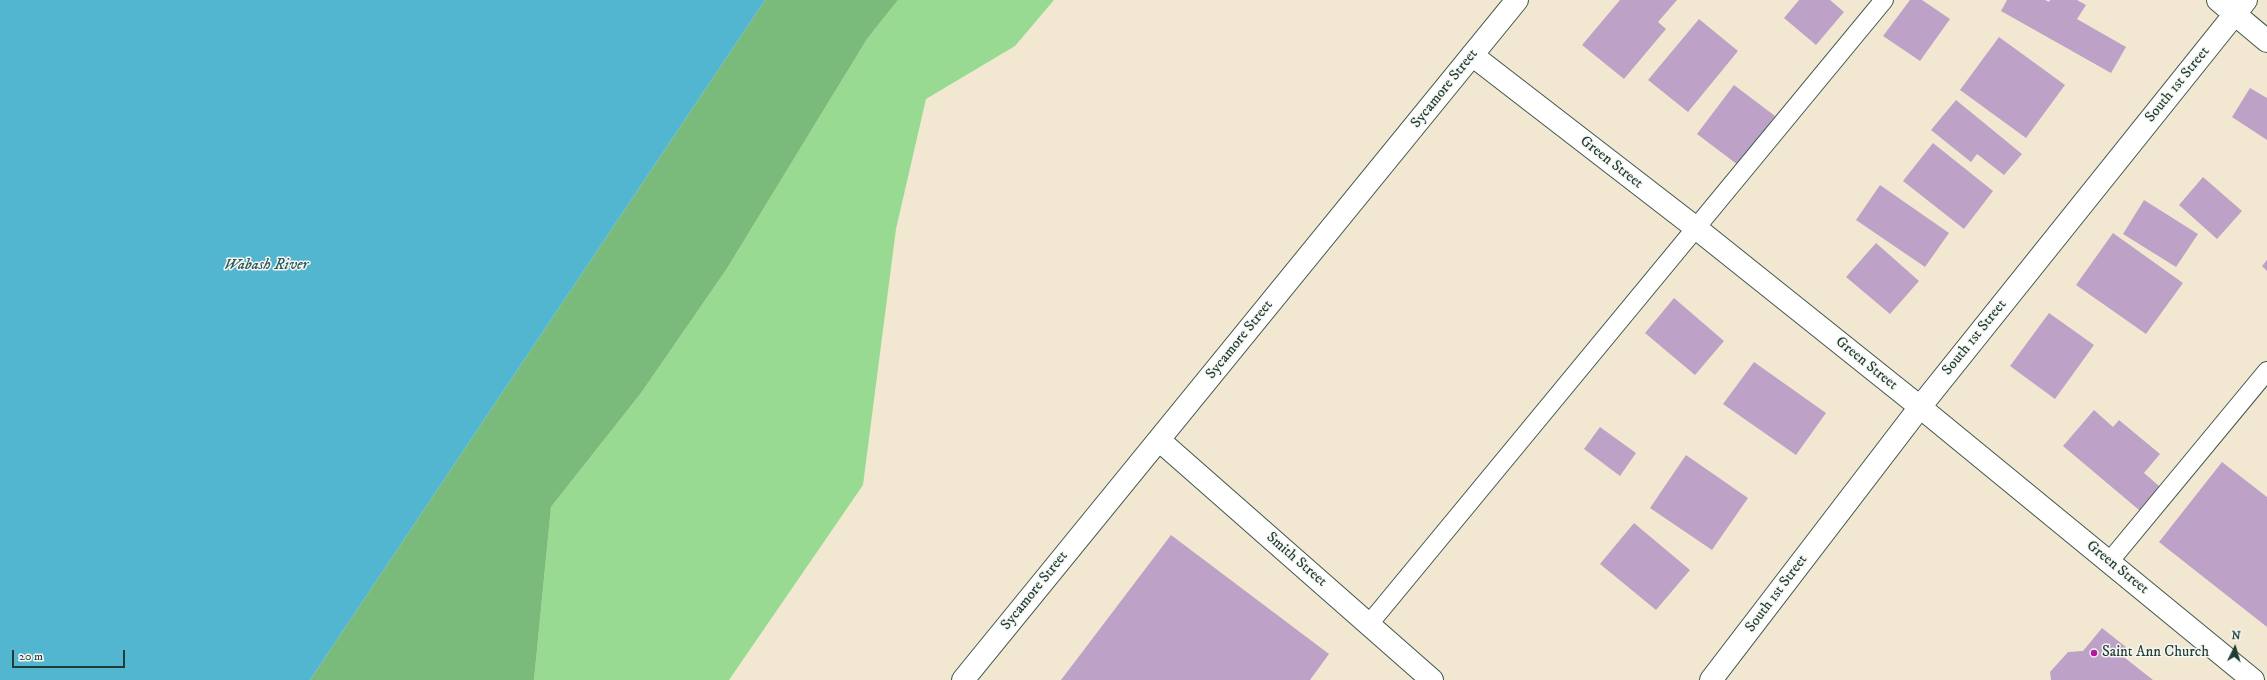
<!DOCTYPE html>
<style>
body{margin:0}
#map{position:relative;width:2267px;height:680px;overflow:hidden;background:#f2e8d2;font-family:"IM FELL DW Pica",serif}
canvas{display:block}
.north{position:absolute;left:2215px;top:628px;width:40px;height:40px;-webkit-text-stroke:3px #f6f6f2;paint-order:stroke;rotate:5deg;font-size:11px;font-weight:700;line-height:16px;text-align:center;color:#1f3d34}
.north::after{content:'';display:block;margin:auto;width:14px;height:18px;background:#1f3d34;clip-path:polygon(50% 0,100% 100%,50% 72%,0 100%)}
.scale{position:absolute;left:12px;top:650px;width:113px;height:18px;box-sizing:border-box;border:2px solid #1f3d34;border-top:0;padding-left:5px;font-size:12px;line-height:14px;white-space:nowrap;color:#1f3d34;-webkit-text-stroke:3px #f6f6f2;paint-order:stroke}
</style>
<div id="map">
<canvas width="2267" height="680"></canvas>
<div class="north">N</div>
<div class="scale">20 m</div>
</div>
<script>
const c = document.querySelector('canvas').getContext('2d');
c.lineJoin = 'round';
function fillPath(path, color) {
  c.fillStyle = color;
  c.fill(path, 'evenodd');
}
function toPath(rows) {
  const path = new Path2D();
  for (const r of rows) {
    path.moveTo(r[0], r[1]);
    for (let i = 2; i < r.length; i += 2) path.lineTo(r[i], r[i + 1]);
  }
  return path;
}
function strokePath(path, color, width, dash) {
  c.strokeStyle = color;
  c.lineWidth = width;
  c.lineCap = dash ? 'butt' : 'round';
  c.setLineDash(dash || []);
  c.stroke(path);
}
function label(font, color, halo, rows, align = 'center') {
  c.font = font + ' "IM FELL DW Pica",serif';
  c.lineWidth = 3;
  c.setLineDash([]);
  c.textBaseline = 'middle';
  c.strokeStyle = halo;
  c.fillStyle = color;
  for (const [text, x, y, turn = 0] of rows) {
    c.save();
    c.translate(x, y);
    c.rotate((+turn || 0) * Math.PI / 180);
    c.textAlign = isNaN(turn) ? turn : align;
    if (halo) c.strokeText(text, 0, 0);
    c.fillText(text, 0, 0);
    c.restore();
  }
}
const green = toPath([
 [898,0,1054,0,1015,46,926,99,896,229,863,485,729,680,534,680,551,507,641,393,726,270,867,39]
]);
const forest = toPath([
 [765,0,898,0,867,39,726,270,641,393,551,507,534,680,310,680]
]);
const water = toPath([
 [0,0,765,0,310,680,0,680]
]);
const building = toPath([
 [1620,0,1677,0,1658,22,1666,29,1624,79,1582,45],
 [1799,0,1830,0,1844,12,1816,45,1784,18],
 [1910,0,1922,0,1950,19,1920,61,1883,36],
 [2007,0,2045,0,2049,2,2050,0,2077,0,2086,5,2077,19,2126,47,2111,73,2001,11],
 [1699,19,1738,51,1688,112,1648,80],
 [1999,37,2065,85,2026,138,1960,90],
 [1734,85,1775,116,1738,165,1697,134],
 [2250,88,2267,98,2267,140,2232,117],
 [1956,100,2022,154,2004,175,1977,154,1971,162,1931,130],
 [1933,143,1993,191,1964,229,1903,181],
 [2203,177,2242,211,2217,239,2179,205],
 [1880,185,1949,233,1925,267,1856,220],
 [2144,200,2198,234,2176,267,2123,234],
 [2113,233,2183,283,2146,334,2076,285],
 [1876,243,1919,281,1890,314,1846,277],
 [2267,260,2267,271,2262,266],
 [1674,298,1724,341,1695,375,1645,333],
 [2049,313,2094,345,2055,399,2010,366],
 [1754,362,1826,413,1796,455,1723,404],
 [2094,410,2113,427,2119,420,2160,454,2144,473,2165,491,2145,515,2063,446],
 [1600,427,1636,453,1620,476,1584,449],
 [1686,455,1748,498,1712,550,1650,508],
 [2222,462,2267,497,2267,627,2159,542],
 [1634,523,1690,570,1656,610,1600,564],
 [1171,535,1329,654,1310,680,1061,680],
 [2102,628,2126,647,2120,654,2153,680,2051,680,2050,672,2068,652,2083,651]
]);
const lane = toPath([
 [2109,562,2267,371],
 [1369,624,1884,0]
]);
const street = toPath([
 [2218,0,2267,41],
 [1472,55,1696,228,1920,407,2253,680],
 [1159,440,1432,680],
 [963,680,1517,0],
 [1711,680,1920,407,2246,0]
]);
const markers = [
 [2094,653,4,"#b5179e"]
];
const streetNames = [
 ["South 1st Street",2178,85,-51],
 ["Sycamore Street",1445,89,-51],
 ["Green Street",1611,163,38],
 ["South 1st Street",1975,338,-51],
 ["Sycamore Street",1240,340,-51],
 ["Green Street",1866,364,39],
 ["Smith Street",1296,560,41],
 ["Green Street",2117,568,39],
 ["Sycamore Street",1035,591,-51],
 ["South 1st Street",1777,594,-53]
];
const poiNames = [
 ["Saint Ann Church",2102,653]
];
const waterNames = [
 ["Wabash River",266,266]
];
fillPath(green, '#98da91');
fillPath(forest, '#7aba7b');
fillPath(water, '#53b6d1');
fillPath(building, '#bea1c7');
strokePath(lane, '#3f574c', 20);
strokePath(street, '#3f574c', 24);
strokePath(lane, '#fff', 18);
strokePath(street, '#fff', 22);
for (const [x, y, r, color] of markers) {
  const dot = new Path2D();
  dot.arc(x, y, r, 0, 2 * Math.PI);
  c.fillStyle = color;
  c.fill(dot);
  strokePath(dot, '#f6f6f2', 1.5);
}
label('15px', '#1f3d34', '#f6f6f2', streetNames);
label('15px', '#1f3d34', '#f6f6f2', poiNames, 'left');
label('italic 16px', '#2c5b5b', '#f6f6f2', waterNames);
</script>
